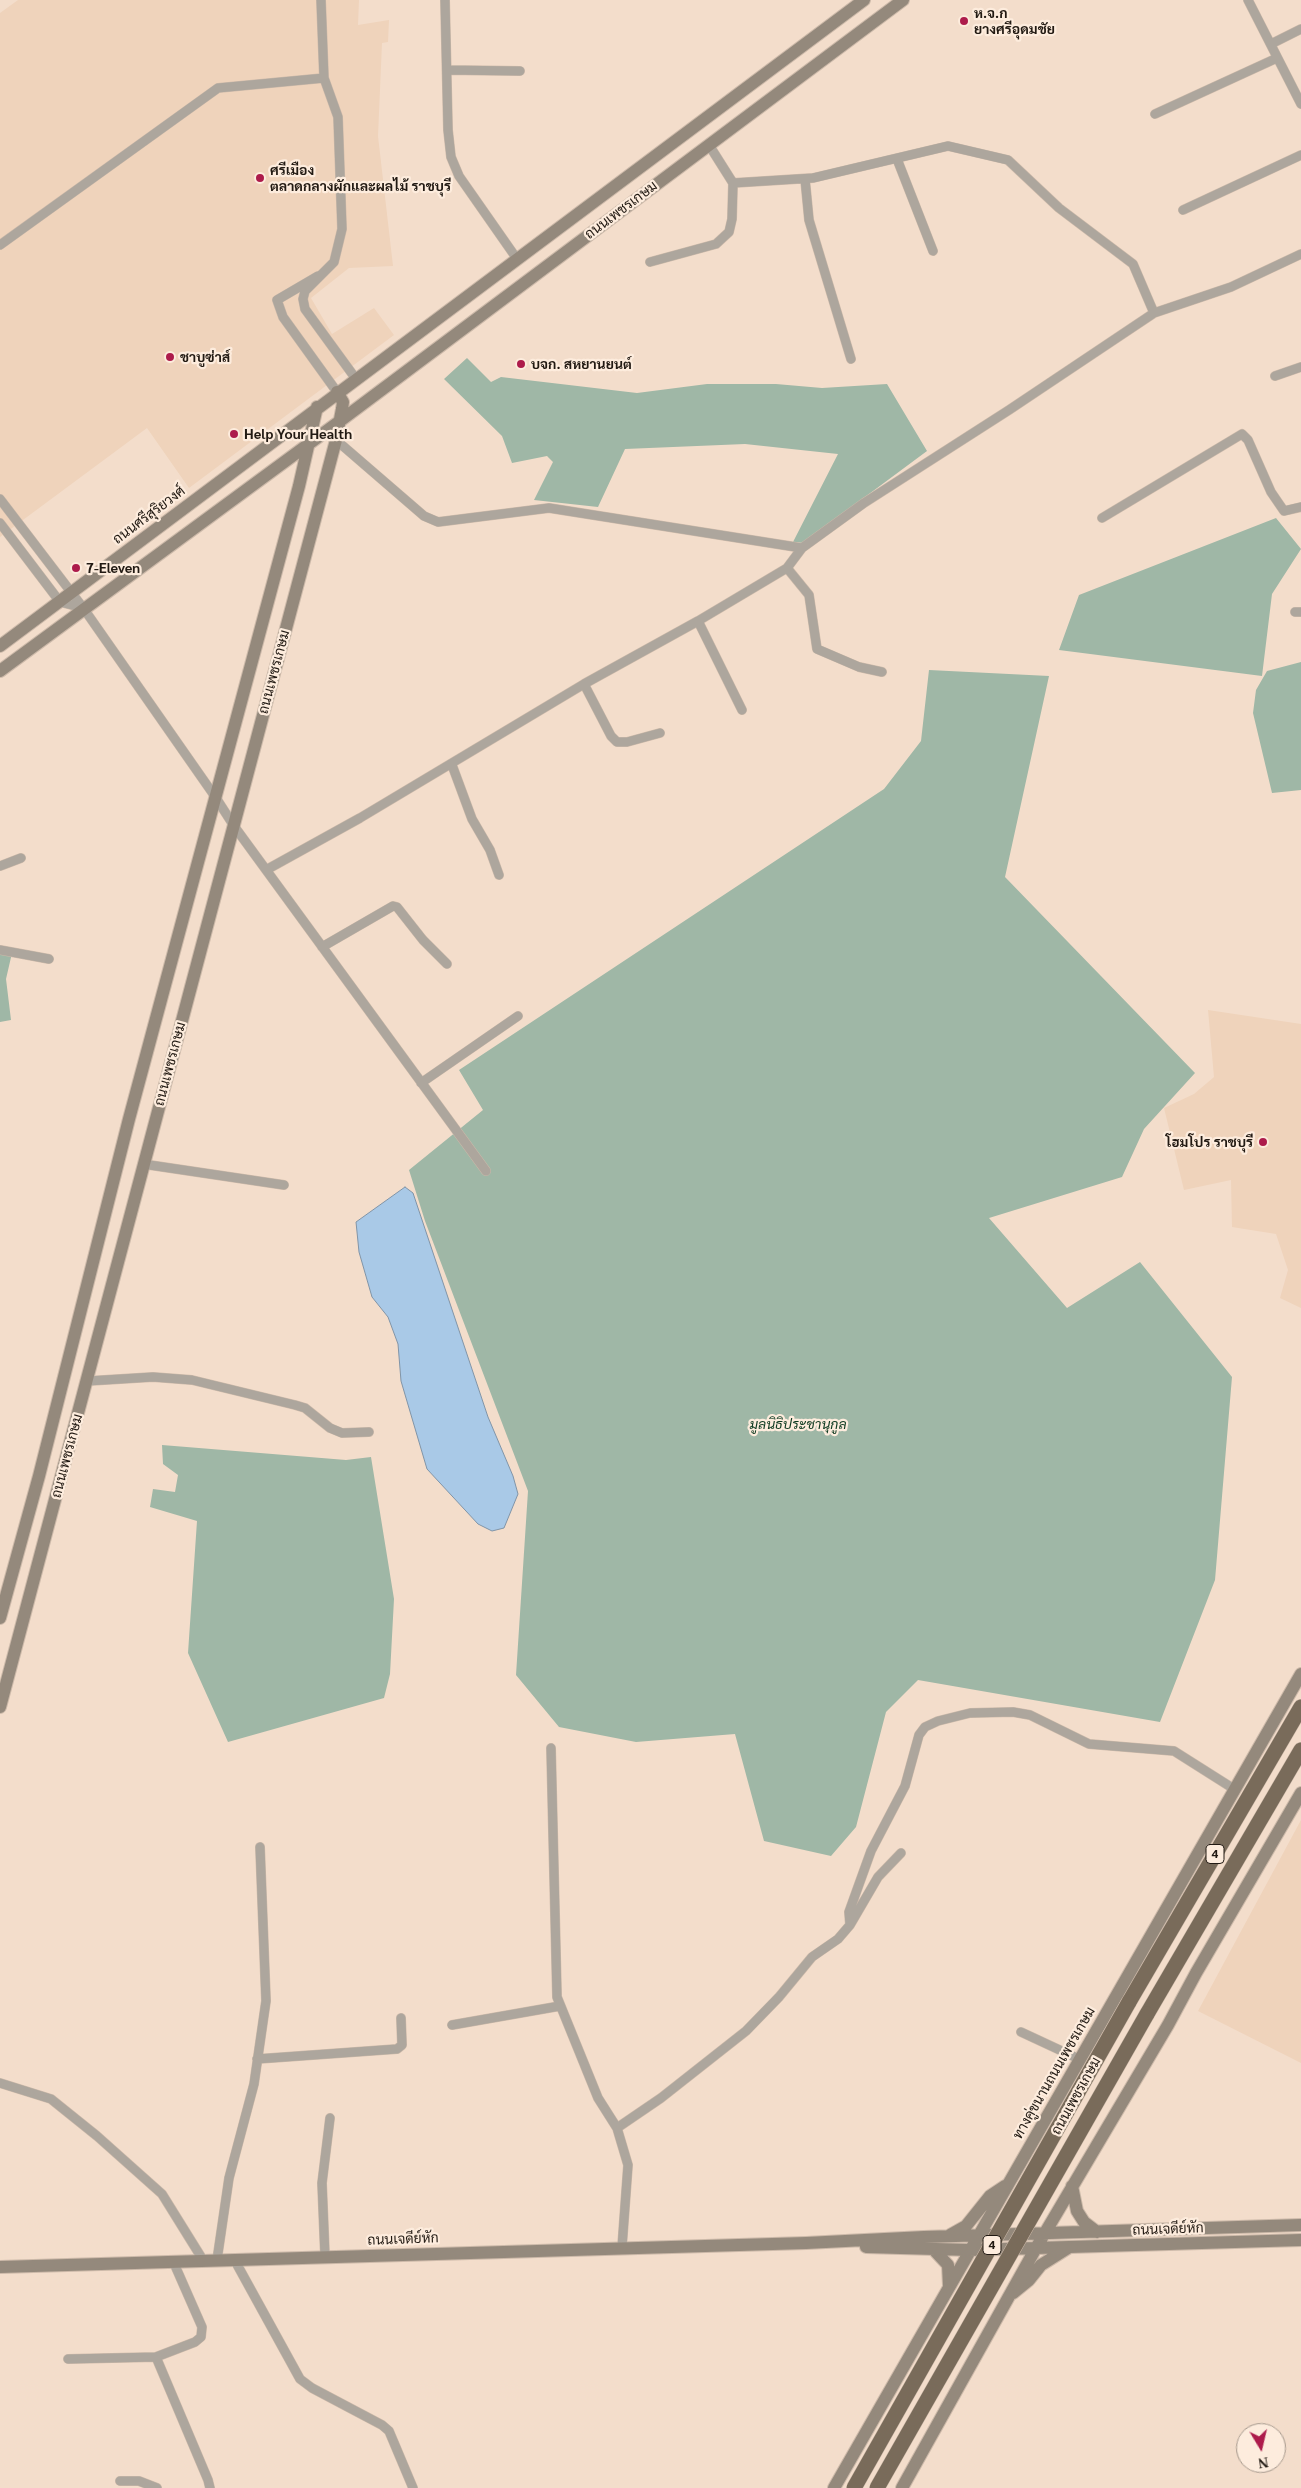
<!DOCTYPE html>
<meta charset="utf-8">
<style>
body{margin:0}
#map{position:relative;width:1301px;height:2488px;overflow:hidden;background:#f3ddcb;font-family:Georgia,serif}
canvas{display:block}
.north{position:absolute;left:1236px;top:2423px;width:50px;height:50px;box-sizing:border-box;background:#fdecdd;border:1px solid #a5988c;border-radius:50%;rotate:171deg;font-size:14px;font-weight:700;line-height:20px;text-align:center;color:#221a13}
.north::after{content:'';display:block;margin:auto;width:18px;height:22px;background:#ad1b4b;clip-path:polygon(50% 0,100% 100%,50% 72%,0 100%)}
</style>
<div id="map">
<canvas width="1301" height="2488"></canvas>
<div class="north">N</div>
</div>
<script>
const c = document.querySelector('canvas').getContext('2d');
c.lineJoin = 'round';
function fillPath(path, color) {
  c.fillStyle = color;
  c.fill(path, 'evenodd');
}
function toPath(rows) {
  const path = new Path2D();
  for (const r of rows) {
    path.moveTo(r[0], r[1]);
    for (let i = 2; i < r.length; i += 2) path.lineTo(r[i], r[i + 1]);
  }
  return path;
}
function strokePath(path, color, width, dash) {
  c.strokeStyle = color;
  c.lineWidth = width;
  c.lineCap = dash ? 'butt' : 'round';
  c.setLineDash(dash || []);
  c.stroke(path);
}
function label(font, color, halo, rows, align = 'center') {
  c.font = font + ' Georgia,Sarabun,serif';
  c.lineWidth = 4.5;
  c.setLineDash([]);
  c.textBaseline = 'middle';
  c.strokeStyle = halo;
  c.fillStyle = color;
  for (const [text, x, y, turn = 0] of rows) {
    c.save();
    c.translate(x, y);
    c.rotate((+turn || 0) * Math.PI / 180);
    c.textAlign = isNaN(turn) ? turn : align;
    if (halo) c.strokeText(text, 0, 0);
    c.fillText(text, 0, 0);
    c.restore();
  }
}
const built = toPath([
 [18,0,359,0,358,25,389,20,388,42,382,43,378,136,393,266,349,268,311,298,332,334,374,308,394,335,189,488,147,428,0,537,0,13],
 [1208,1010,1301,1024,1301,1308,1280,1298,1288,1270,1276,1234,1232,1227,1231,1180,1184,1190,1164,1108,1194,1094,1214,1077],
 [1301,1820,1301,2063,1198,2011]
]);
const green = toPath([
 [467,358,491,382,501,377,637,393,707,384,776,384,822,388,887,384,927,451,803,543,793,542,838,454,745,444,625,449,598,507,534,500,553,462,547,456,512,463,502,436,444,379],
 [1276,518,1301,549,1272,594,1262,676,1059,650,1079,595],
 [1301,662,1301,790,1272,793,1253,713,1256,690,1267,671],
 [929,670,1049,676,1005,877,1195,1073,1144,1129,1122,1177,989,1218,1067,1308,1140,1262,1232,1377,1215,1580,1160,1722,918,1680,886,1712,856,1827,831,1856,764,1841,735,1734,636,1742,559,1727,516,1675,528,1491,425,1221,409,1170,483,1110,459,1070,884,789,921,741],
 [0,950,12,953,6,979,11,1020,0,1022],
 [162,1445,346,1460,371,1457,394,1599,390,1674,384,1698,228,1742,188,1653,197,1521,150,1507,153,1489,175,1492,178,1475,163,1464]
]);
const water = toPath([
 [405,1187,413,1193,488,1417,513,1476,518,1494,504,1528,492,1531,478,1524,427,1469,401,1381,398,1344,388,1317,372,1297,359,1252,356,1222,405,1187]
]);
const minor = toPath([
 [321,0,324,78,338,117,342,229,334,262,305,291,303,299,305,309,356,379],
 [445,0,448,130,451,157,459,176,517,259],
 [1248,0,1301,104],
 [1271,44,1301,29],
 [447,70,520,71],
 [1155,114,1277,58],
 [897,159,933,251],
 [805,179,809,220,851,359],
 [733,183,813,178,948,146,1008,160,1059,208,1133,264,1154,313],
 [1183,210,1301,155],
 [0,245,218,88,324,78],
 [650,262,716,244,729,232,732,219,733,183,709,145],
 [318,276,277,300,283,317,337,392],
 [1275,376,1301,367],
 [336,440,424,516,438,522,549,508,802,548],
 [0,499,84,609,216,798,234,826,486,1171],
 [1102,518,1242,434,1248,440,1271,492,1284,511,1301,507],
 [0,523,60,602,83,608],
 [787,568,809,595,817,649,859,667,882,672],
 [1295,612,1301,612],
 [698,621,742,710],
 [584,684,611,736,617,742,627,742,660,733],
 [452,765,472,819,490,850,499,875],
 [0,866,21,858],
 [266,870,360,818,584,684,698,621,787,568,802,548,864,503,1009,410,1154,313,1231,287,1301,254],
 [322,947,393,906,397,907,423,940,447,964],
 [0,950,49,959],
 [421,1083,518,1016],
 [143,1164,284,1185],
 [88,1381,153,1377,192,1380,295,1405,305,1408,330,1428,342,1433,369,1432],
 [551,1748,557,1997,598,2098,617,2128,628,2165,622,2247],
 [850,1925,849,1912,871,1851,905,1786,919,1735,925,1727,938,1721,970,1713,1013,1712,1030,1715,1089,1744,1174,1751,1234,1789],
 [452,2025,560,2006],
 [1021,2032,1079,2059],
 [257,2059,397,2049,402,2045,401,2018],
 [0,2083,51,2099,97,2136,162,2194,203,2260],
 [617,2128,661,2098,746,2031,779,1997,812,1957,838,1939,850,1925,878,1877,901,1853],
 [325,2256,322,2183,330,2118],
 [234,2259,300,2379,312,2388,382,2425,389,2431,413,2488],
 [217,2260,229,2178,254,2084,266,2001,260,1847],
 [156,2357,208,2480,210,2488],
 [68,2359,156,2357,195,2342,201,2337,202,2327,173,2261],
 [120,2481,139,2481,157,2488]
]);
const secondary = toPath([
 [0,646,864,0],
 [0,671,340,421,903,0],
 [0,1618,39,1476,129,1119,299,486,317,407],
 [0,1707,336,440,342,409,343,402,337,392],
 [1072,2186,1077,2211,1084,2222,1097,2232],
 [950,2235,966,2226,990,2196,1005,2186],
 [866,2247,970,2250,1301,2240],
 [934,2250,948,2265,949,2286],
 [0,2267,806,2243,924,2237,1301,2225],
 [1013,2293,1029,2280,1041,2265,1068,2248],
 [834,2488,1301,1674],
 [902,2488,1036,2248,1168,2025,1196,1973,1301,1793]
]);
const trunk = toPath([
 [1129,2002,1301,1707],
 [1147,2014,1301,1750]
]);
const trunkBridge = toPath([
 [854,2488,1129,2002],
 [877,2488,1147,2014]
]);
const markers = [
 [964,21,5,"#ad1b4b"],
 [260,178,5,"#ad1b4b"],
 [170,357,5,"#ad1b4b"],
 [521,364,5,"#ad1b4b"],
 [234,434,5,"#ad1b4b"],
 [76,568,5,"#ad1b4b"],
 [1263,1142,5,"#ad1b4b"]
];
const shields = [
 [1215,1854,18],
 [992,2245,18]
];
const shieldNames = [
 ["4",1215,1854],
 ["4",992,2245]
];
const poiNames = [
 ["ห.จ.ก",974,13],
 ["ยางศรีอุดมชัย",974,29],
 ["ศรีเมือง",270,170],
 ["ตลาดกลางผักและผลไม้ ราชบุรี",270,186],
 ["ชาบูซ่าส์",180,357],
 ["บจก. สหยานยนต์",531,364],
 ["Help Your Health",244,434],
 ["7-Eleven",86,568],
 ["โฮมโปร ราชบุรี",1253,1142,"right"]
];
const streetNames = [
 ["ถนนเพชรเกษม",621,210,-37],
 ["ถนนศรีสุริยวงศ์",149,515,-37],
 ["ถนนเพชรเกษม",274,672,-75],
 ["ถนนเพชรเกษม",170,1064,-75],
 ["ถนนเพชรเกษม",67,1456,-75],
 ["ทางคู่ขนานถนนเพชรเกษม",1054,2073,-60],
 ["ถนนเพชรเกษม",1076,2096,-61],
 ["ถนนเจดีย์หัก",1168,2229,-2],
 ["ถนนเจดีย์หัก",403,2239,-2]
];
const parkNames = [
 ["มูลนิธิประชานุกูล",798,1424]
];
fillPath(built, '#efd3bb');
fillPath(green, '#9fb7a6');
fillPath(water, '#a9c9e7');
strokePath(water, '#8094a7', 1);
strokePath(minor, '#cdbaaa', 10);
strokePath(secondary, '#cdbaaa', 14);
strokePath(trunk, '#cdbaaa', 16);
strokePath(minor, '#ada69d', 9);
strokePath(secondary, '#94897c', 12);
strokePath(trunk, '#796b5a', 15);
strokePath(trunkBridge, '#cdbaaa', 16, []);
strokePath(trunkBridge, '#796b5a', 15);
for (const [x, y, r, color] of markers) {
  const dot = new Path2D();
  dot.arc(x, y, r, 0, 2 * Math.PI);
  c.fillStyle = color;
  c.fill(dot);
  strokePath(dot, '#fdecdd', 2);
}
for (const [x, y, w] of shields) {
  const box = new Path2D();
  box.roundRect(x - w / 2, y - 9.5, w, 19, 4);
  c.fillStyle = '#fdecdd';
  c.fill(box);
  strokePath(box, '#221a13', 1);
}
label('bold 12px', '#221a13', null, shieldNames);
label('bold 14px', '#221a13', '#fdecdd', poiNames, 'left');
label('14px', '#221a13', '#fdecdd', streetNames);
label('italic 14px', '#0c391f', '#fdecdd', parkNames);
</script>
